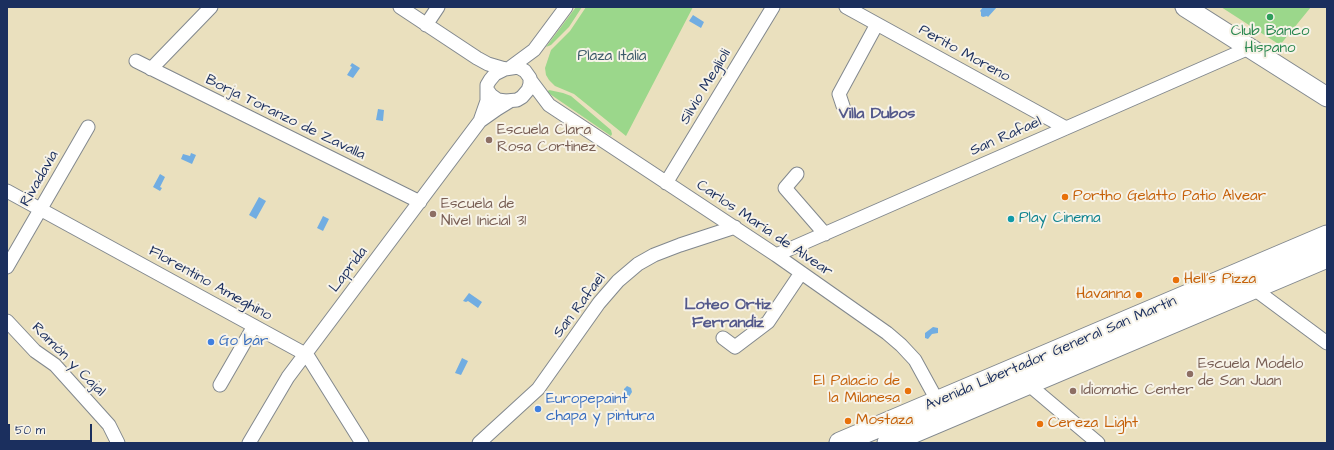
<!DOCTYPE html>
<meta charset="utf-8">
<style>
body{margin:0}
#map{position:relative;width:1334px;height:450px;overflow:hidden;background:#eae0be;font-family:"Architects Daughter",sans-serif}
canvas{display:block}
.frame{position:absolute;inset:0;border:8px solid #1b2f5e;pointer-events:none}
.scale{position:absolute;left:8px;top:424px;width:84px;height:18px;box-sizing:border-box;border:2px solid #1b2f5e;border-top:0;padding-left:5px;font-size:12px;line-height:14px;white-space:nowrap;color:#1b2f5e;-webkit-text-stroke:3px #f7f3e8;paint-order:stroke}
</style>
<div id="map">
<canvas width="1334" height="450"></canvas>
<div class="frame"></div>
<div class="scale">50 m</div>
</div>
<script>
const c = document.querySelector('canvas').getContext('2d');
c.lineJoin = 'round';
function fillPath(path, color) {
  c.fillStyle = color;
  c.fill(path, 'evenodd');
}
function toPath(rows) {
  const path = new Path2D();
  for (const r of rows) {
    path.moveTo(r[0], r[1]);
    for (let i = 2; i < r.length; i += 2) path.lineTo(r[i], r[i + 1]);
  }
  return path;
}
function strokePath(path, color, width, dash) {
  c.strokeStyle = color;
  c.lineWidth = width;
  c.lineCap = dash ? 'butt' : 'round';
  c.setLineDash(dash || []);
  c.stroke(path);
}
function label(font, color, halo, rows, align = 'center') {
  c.font = font + ' "Architects Daughter",sans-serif';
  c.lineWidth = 4;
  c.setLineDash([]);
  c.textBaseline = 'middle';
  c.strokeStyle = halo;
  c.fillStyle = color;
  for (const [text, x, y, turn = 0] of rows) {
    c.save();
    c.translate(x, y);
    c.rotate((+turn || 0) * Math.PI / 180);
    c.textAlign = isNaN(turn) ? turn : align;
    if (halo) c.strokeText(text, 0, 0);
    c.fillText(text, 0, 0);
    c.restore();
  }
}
const green = toPath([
 [576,7,582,7,569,27,551,45,546,47],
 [586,7,693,7,626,136,574,94,555,86,549,80,546,75,545,68,551,50,570,31],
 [1221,7,1311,7,1280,45],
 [549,90,563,93,571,96,611,130,612,134,611,136,547,92]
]);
const water = toPath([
 [983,7,997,7,988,17,987,16,983,17,981,16,981,12,980,11],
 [693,15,704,22,701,28,689,21],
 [352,63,360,68,353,78,347,75,352,67,350,66],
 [378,109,384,110,383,121,376,120],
 [191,153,196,155,192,164,181,159,183,154,190,156],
 [160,174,165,177,160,187,162,188,160,191,153,187],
 [259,197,266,201,256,219,249,215],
 [323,216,329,219,323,231,317,228],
 [469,293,482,302,478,308,468,301,466,302,463,301],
 [933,327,938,328,938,333,932,334,928,339,925,338,925,333],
 [462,358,468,361,461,375,455,373],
 [627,386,631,388,632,392,627,400,623,402,621,401,620,398,624,394,624,389]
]);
const minor = toPath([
 [400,7,477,58,488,64,505,69],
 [846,7,1066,128],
 [426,25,438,7],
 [136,61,420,202],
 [511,67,534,50,566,7],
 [151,69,211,7],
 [531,81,549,105,776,255,887,333,901,345,915,360,938,402],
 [843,106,839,94,877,24],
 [480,121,487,101,487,85,490,80,495,74,505,69,518,67,525,71,530,78,530,84,528,90,522,97,517,100,506,101,498,100,491,95,488,91],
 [797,174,785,188,825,234],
 [666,183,773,7],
 [7,191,307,355,362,443],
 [776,255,1249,48],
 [7,267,88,127],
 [1251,285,1253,288,1327,343],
 [7,321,35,351,55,365,109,425,118,443],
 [723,338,735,347,768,322,801,273],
 [1026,379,1028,384,1098,443],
 [220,385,254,326],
 [249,443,288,377,480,121,497,109,510,101],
 [479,443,538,389,599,303,618,281,638,264,654,255,680,245,735,227]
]);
const secondary = toPath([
 [1185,7,1327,97]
]);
const primary = toPath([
 [840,443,1327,236],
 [888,443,1327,257]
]);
const markers = [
 [1270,17,4,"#2e9e5b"],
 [489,140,4,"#8d6e63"],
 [1065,197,4,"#e8710a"],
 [433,214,4,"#8d6e63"],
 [1011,219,4,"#0f9aa8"],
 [1176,280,4,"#e8710a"],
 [1139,295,4,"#e8710a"],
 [211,342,4,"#3f7fe0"],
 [1190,374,4,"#8d6e63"],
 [908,391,4,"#e8710a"],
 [1073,391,4,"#8d6e63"],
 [538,409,4,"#3f7fe0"],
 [848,421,4,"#e8710a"],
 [1040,424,4,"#e8710a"]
];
const leisureNames = [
 ["Club Banco",1270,32],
 ["Hispano",1270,49]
];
const streetNames = [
 ["Perito Moreno",964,54,29],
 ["Silvio Meglioli",706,87,-59],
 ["Borja Toranzo de Zavalla",285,118,26],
 ["San Rafael",1006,137,-24],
 ["Rivadavia",40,179,-60],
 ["Carlos María de Alvear",764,229,34],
 ["Laprida",349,270,-53],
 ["Florentino Ameghino",210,284,29],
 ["San Rafael",580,306,-53],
 ["Avenida Libertador General San Martín",1051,354,-23],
 ["Ramón y Cajal",68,360,45]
];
const parkNames = [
 ["Plaza Italia",612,57]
];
const educationNames = [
 ["Escuela Clara",497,131],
 ["Rosa Cortinez",497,148],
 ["Escuela de",441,205],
 ["Nivel Inicial 31",441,222],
 ["Escuela Modelo",1198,365],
 ["de San Juan",1198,382],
 ["Idiomatic Center",1081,391]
];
const foodNames = [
 ["Portho Gelatto Patio Alvear",1073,197],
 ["Hell's Pizza",1184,280],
 ["Havanna",1131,295,"right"],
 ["El Palacio de",900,382,"right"],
 ["la Milanesa",900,399,"right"],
 ["Mostaza",856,421],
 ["Cereza Light",1048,424]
];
const cultureNames = [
 ["Play Cinema",1019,219]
];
const shopNames = [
 ["Go bar",219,342],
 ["Europepaint",546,400],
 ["chapa y pintura",546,417]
];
const neighbourhoodNames = [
 ["Villa Dubos",877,115],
 ["Loteo Ortiz",728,306],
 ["Ferrandiz",728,324]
];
fillPath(green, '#9bd78b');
fillPath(water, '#71ade2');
strokePath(minor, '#82888e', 15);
strokePath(secondary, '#82888e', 21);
strokePath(primary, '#82888e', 23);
strokePath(minor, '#fff', 13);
strokePath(secondary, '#fff', 19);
strokePath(primary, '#fff', 21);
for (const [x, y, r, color] of markers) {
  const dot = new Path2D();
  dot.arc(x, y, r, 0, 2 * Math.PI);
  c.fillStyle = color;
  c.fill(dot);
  strokePath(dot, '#f7f3e8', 1.5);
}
label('15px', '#27864d', '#f7f3e8', leisureNames);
label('15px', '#1b2f5e', '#f7f3e8', streetNames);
label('15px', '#3b5969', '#f7f3e8', parkNames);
label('15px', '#785e54', '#f7f3e8', educationNames, 'left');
label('15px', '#c56008', '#f7f3e8', foodNames, 'left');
label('15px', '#0d838f', '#f7f3e8', cultureNames, 'left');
label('15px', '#366cbe', '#f7f3e8', shopNames, 'left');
label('bold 16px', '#54598b', '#f7f3e8', neighbourhoodNames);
</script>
